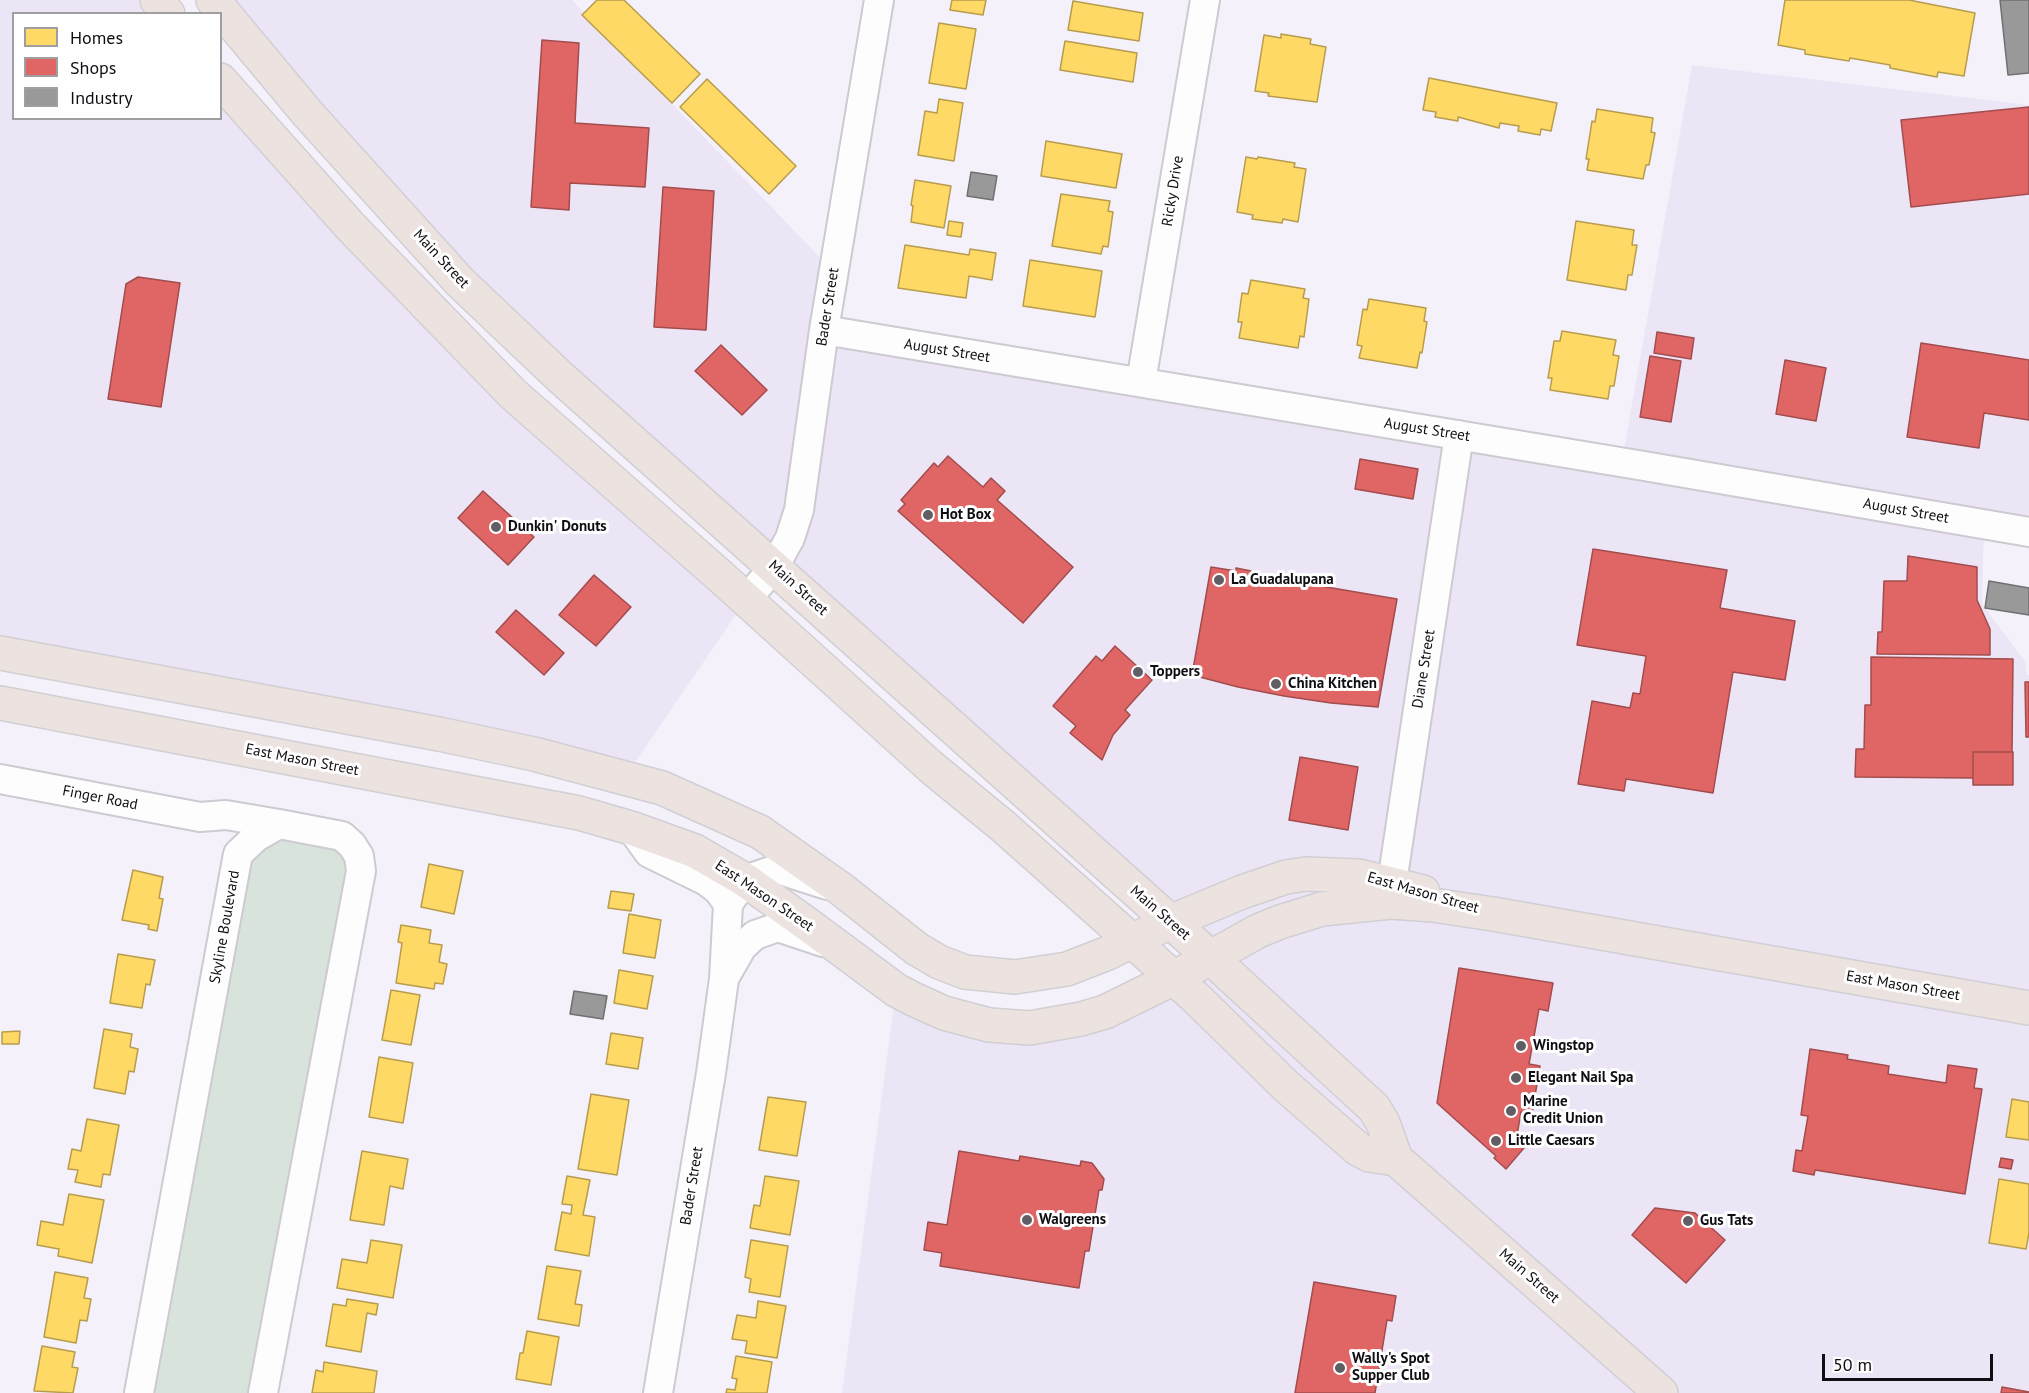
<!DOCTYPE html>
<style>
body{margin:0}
#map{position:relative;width:2029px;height:1393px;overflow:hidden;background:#f5f1fb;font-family:"PT Sans",sans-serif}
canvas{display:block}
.legend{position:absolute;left:12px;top:12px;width:210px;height:108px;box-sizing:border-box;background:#fefefe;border:2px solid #9f9ea0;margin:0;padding:8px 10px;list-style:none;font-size:18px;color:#100e13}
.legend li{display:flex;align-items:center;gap:12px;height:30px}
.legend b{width:30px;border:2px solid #9f9ea0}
.scale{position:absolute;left:1822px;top:1354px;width:171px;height:27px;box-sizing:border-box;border:3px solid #100e13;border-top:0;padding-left:8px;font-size:18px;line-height:21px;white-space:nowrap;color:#100e13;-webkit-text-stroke:4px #fefefe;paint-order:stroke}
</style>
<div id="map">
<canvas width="2029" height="1393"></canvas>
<ul class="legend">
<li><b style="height:16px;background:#ffd966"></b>Homes</li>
<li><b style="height:16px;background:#e06666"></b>Shops</li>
<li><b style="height:16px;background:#999"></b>Industry</li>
</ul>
<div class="scale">50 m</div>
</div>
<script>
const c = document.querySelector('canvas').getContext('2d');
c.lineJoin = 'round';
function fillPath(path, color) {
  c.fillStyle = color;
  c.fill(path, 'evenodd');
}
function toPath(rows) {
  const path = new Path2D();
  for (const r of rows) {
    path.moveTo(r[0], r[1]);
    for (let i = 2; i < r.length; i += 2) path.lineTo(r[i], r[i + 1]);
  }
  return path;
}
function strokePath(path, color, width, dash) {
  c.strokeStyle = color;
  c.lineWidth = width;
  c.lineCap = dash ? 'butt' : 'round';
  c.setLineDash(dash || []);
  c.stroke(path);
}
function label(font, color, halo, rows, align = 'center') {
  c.font = font + ' "PT Sans",sans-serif';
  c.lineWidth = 6;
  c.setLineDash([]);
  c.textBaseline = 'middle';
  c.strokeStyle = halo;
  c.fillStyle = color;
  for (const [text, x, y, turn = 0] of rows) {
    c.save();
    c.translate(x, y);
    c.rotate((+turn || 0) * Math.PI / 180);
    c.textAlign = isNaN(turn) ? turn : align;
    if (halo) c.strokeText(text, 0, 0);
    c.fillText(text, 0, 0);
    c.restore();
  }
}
const built = toPath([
 [0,0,157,0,168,13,14,14,14,118,220,118,221,80,248,113,746,600,625,777,0,653],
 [213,0,572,0,834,272,824,330,1622,461,1692,65,2029,105,2029,532,1984,525,1982,604,2025,661,2027,675,2029,675,2029,1393,842,1393,896,990,1030,1028,1209,957,559,376]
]);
const green = toPath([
 [295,836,345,852,348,871,252,1393,151,1393,250,866,252,857,266,842]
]);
const homes = toPath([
 [597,0,624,0,700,74,672,103,582,15,597,0],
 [952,0,986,0,983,15,950,10,952,0],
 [1785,0,1909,0,1975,13,1964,76,1938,72,1937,77,1890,68,1890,65,1850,58,1849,61,1805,54,1805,50,1778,45,1785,0],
 [1073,1,1143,13,1139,41,1068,30,1073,1],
 [939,23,976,29,966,89,929,83,939,23],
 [1281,34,1311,39,1310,44,1326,47,1317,102,1268,96,1269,93,1255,91,1264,35,1281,38,1281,34],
 [1065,41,1137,53,1133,82,1060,70,1065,41],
 [1429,78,1557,103,1551,131,1541,129,1540,135,1518,131,1519,126,1500,123,1499,128,1458,117,1458,121,1435,117,1436,112,1423,110,1429,78],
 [707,79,796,166,769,194,680,107,707,79],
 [939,99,963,103,954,161,918,155,925,111,937,113,939,99],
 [1597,109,1653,118,1651,132,1655,133,1649,165,1646,165,1643,179,1587,170,1589,159,1586,159,1592,121,1595,122,1597,109],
 [1046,141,1122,154,1116,188,1041,176,1046,141],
 [1246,157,1257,159,1258,157,1295,163,1294,167,1306,169,1298,222,1283,219,1282,223,1252,219,1253,215,1237,212,1246,157],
 [915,180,951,186,944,228,911,222,913,206,911,205,915,180],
 [1061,194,1110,201,1108,211,1113,212,1108,247,1103,246,1101,254,1052,246,1061,194],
 [949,221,963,223,961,237,947,235,949,221],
 [1576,221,1634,230,1632,245,1637,245,1632,275,1628,275,1626,290,1567,280,1576,221],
 [905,245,969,255,970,249,996,253,992,280,969,276,966,298,898,288,905,245],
 [1030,260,1102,271,1095,317,1023,306,1030,260],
 [1251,280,1305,289,1303,298,1309,299,1304,337,1300,336,1298,348,1239,338,1242,322,1238,322,1242,293,1248,294,1251,280],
 [1369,299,1426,308,1424,321,1427,322,1422,353,1420,352,1417,368,1359,358,1362,346,1357,345,1363,309,1367,310,1369,299],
 [1562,331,1616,340,1613,355,1619,356,1614,386,1610,386,1608,399,1550,390,1552,378,1548,378,1554,341,1560,341,1562,331],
 [429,864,463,871,454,914,421,907,429,864],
 [133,870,163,877,159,898,163,899,157,931,148,929,149,925,122,920,133,870],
 [611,891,634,894,631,911,608,908,611,891],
 [629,914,661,920,655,958,623,953,629,914],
 [401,925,431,930,429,943,442,945,439,962,447,964,443,984,435,983,434,989,396,983,402,943,398,942,401,925],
 [118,954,155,960,150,985,146,984,142,1008,110,1003,118,954],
 [619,970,653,976,647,1009,614,1003,619,970],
 [391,990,420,995,411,1045,382,1040,391,990],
 [104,1029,132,1034,130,1047,138,1049,134,1072,129,1071,125,1094,94,1088,104,1029],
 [20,1031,19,1044,2,1044,2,1032,20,1031],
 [611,1033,643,1038,638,1069,606,1064,611,1033],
 [379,1057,413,1063,403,1123,369,1117,379,1057],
 [591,1094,629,1100,617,1175,578,1169,591,1094],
 [768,1097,806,1102,797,1156,759,1150,768,1097],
 [2012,1099,2029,1102,2029,1140,2006,1137,2012,1099],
 [87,1119,119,1125,110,1175,103,1174,101,1187,75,1182,78,1170,68,1169,72,1149,81,1151,87,1119],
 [362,1151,408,1159,403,1189,390,1186,384,1225,350,1220,362,1151],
 [567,1176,590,1180,583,1215,595,1217,589,1256,555,1250,562,1212,571,1214,572,1205,562,1204,567,1176],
 [765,1176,799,1181,790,1235,750,1228,754,1205,760,1206,765,1176],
 [1999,1179,2029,1184,2029,1233,2026,1249,1989,1243,1999,1179],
 [69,1194,104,1200,92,1263,58,1256,59,1249,37,1245,41,1221,63,1225,69,1194],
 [371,1240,402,1245,393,1298,337,1288,342,1259,367,1263,371,1240],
 [751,1240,788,1246,780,1297,749,1292,751,1279,745,1277,751,1240],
 [547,1266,581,1271,575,1304,582,1305,579,1326,538,1319,547,1266],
 [55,1272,88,1278,84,1298,91,1299,87,1321,80,1320,76,1343,44,1337,55,1272],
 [347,1299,378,1304,376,1315,367,1313,361,1352,326,1346,333,1304,346,1306,347,1299],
 [758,1301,786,1306,777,1358,745,1353,747,1341,732,1339,737,1315,756,1318,758,1301],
 [527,1331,559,1337,551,1385,516,1379,520,1353,523,1353,527,1331],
 [42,1346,75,1352,72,1367,78,1368,73,1393,34,1391,42,1346],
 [736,1356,772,1362,767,1393,726,1393,727,1389,735,1390,737,1379,732,1378,736,1356],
 [324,1362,377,1371,374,1393,312,1393,316,1370,323,1372,324,1362]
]);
const shops = toPath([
 [542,40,579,43,575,123,649,128,645,187,570,183,569,210,531,207,542,40],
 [2029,107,2029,194,1911,207,1901,120,2029,107],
 [663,187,714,191,706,330,654,327,663,187],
 [138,277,180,283,161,407,108,399,126,284,138,277],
 [1657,332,1694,338,1691,359,1654,353,1657,332],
 [1921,343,2029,360,2029,420,1984,413,1979,448,1907,437,1921,343],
 [721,345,767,390,742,415,695,371,721,345],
 [1650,356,1681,361,1671,422,1640,417,1650,356],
 [1785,360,1826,368,1816,421,1776,414,1785,360],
 [948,456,983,487,991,478,1005,491,997,500,1073,567,1023,623,898,511,905,504,901,500,934,463,938,467,948,456],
 [1360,459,1418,469,1413,499,1355,489,1360,459],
 [483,491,534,537,508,565,458,518,483,491],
 [1593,549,1727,570,1720,608,1795,621,1785,680,1733,672,1713,793,1626,779,1624,791,1578,784,1592,701,1630,708,1633,693,1640,694,1646,656,1577,645,1593,549],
 [1908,556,1977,567,1977,600,1990,629,1990,655,1877,654,1878,632,1882,632,1884,581,1907,581,1908,556],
 [1211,567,1236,571,1236,568,1251,571,1250,574,1397,599,1378,707,1331,703,1284,696,1238,687,1192,675,1211,567],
 [594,575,631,607,596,646,559,615,594,575],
 [516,610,564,653,544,675,496,632,516,610],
 [1115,646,1152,680,1125,710,1130,715,1113,735,1102,760,1070,733,1076,726,1053,706,1096,656,1102,661,1115,646],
 [1871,657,2013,659,2012,752,1973,752,1973,778,1855,777,1856,749,1864,749,1865,705,1871,705,1871,657],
 [2025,682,2029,682,2029,737,2026,737,2025,682],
 [1973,752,2013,752,2013,785,1973,785,1973,752],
 [1300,757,1358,767,1348,830,1289,820,1300,757],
 [1459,968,1553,983,1548,1011,1539,1009,1529,1064,1540,1066,1532,1114,1521,1112,1516,1141,1524,1148,1506,1169,1494,1158,1496,1156,1437,1103,1459,968],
 [1810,1049,1848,1055,1847,1059,1889,1066,1888,1074,1946,1083,1948,1065,1977,1069,1974,1088,1982,1089,1965,1194,1815,1170,1814,1175,1793,1171,1796,1150,1802,1151,1808,1116,1801,1115,1810,1049],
 [959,1151,1019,1161,1020,1156,1080,1166,1081,1161,1092,1163,1104,1179,1102,1190,1099,1190,1089,1251,1085,1251,1079,1288,940,1266,942,1253,924,1250,928,1222,947,1225,959,1151],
 [2001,1158,2013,1160,2011,1169,1999,1167,2001,1158],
 [1655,1208,1695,1213,1725,1240,1686,1283,1632,1235,1655,1208],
 [1314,1282,1396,1296,1392,1321,1387,1320,1375,1393,1295,1393,1314,1282],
 [2002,1387,2029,1392,2029,1393,2001,1393,2002,1387]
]);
const industry = toPath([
 [2000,0,2029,0,2029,73,2008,75,2000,0],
 [971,172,997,176,993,200,967,196,971,172],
 [1989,581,2029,588,2029,615,1985,608,1989,581],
 [574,991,607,996,603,1019,570,1014,574,991]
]);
const minor = toPath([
 [824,330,1644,466,2029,532],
 [1141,382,1205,0],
 [746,600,774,567,790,538,799,510,824,330,879,0],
 [0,779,200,817,226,815,279,824],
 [631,828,649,853,706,881,718,890,728,904],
 [1391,902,1392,883,1459,435],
 [726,975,742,947,755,935,778,927,823,942],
 [139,1393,238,854,256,837,279,824,342,836,352,845,359,856,361,871,263,1393],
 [658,1393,711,1073,724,979,728,904,745,880,777,869,827,885]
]);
const major = toPath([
 [157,0,168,14],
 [213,0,308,114,460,282,559,376,1210,957,1374,1108,1383,1123,1396,1159,1661,1393],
 [220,80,351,227,513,394,720,576,931,767,1004,827,1194,996,1286,1086,1358,1149,1369,1155,1396,1159],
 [0,653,439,734,534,754,662,788,760,832,841,889,917,949,939,962,965,972,1015,977,1067,969,1108,953,1170,922,1242,892,1286,877,1306,874,1359,876,1423,892],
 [0,703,579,813,631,828,695,851,745,880,807,924,896,990,913,999,944,1013,989,1025,1030,1028,1081,1019,1105,1012,1174,978,1258,931,1280,922,1322,909,1391,902,1433,905,1493,914,2029,1008]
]);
const markers = [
 [928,515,6,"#605d64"],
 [496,527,6,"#605d64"],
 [1219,580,6,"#605d64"],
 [1138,672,6,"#605d64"],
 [1276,684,6,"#605d64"],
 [1521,1046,6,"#605d64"],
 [1516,1078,6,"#605d64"],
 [1511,1111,6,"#605d64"],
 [1496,1141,6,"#605d64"],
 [1027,1220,6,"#605d64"],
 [1688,1221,6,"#605d64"],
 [1340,1368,6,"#605d64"]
];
const streetNames = [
 ["Ricky Drive",1173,191,-81],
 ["Main Street",441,259,47],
 ["Bader Street",828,307,-81],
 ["August Street",947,351,9],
 ["August Street",1427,430,9],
 ["August Street",1906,511,10],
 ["Main Street",798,588,42],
 ["Diane Street",1424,669,-81],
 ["East Mason Street",302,760,11],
 ["Finger Road",100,798,11],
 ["East Mason Street",1423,893,16],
 ["East Mason Street",764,896,34],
 ["Main Street",1160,913,41],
 ["Skyline Boulevard",225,927,-80],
 ["East Mason Street",1903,986,10],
 ["Bader Street",692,1186,-81],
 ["Main Street",1529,1276,41]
];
const poiNames = [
 ["Hot Box",940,515],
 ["Dunkin' Donuts",508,527],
 ["La Guadalupana",1231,580],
 ["Toppers",1150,672],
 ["China Kitchen",1288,684],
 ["Wingstop",1533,1046],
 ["Elegant Nail Spa",1528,1078],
 ["Marine",1523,1102],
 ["Credit Union",1523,1119],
 ["Little Caesars",1508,1141],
 ["Walgreens",1039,1220],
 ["Gus Tats",1700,1221],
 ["Wally's Spot",1352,1359],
 ["Supper Club",1352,1376]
];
fillPath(built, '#ece5f6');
fillPath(green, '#d7e3db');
fillPath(homes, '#ffd966');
strokePath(homes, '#b79c4d', 1.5);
fillPath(shops, '#e06666');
strokePath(shops, '#a24c4d', 1.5);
fillPath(industry, '#999');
strokePath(industry, '#706f71', 1.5);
strokePath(minor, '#cdcad1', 32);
strokePath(major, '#d0cfd3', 36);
strokePath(minor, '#fefdfe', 28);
strokePath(major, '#ece3e0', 33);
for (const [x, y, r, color] of markers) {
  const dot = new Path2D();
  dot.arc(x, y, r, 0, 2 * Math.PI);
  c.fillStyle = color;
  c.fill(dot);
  strokePath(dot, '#fefefe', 2);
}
label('15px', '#100e13', '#fefefe', streetNames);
label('bold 15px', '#100e13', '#fefefe', poiNames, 'left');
</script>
